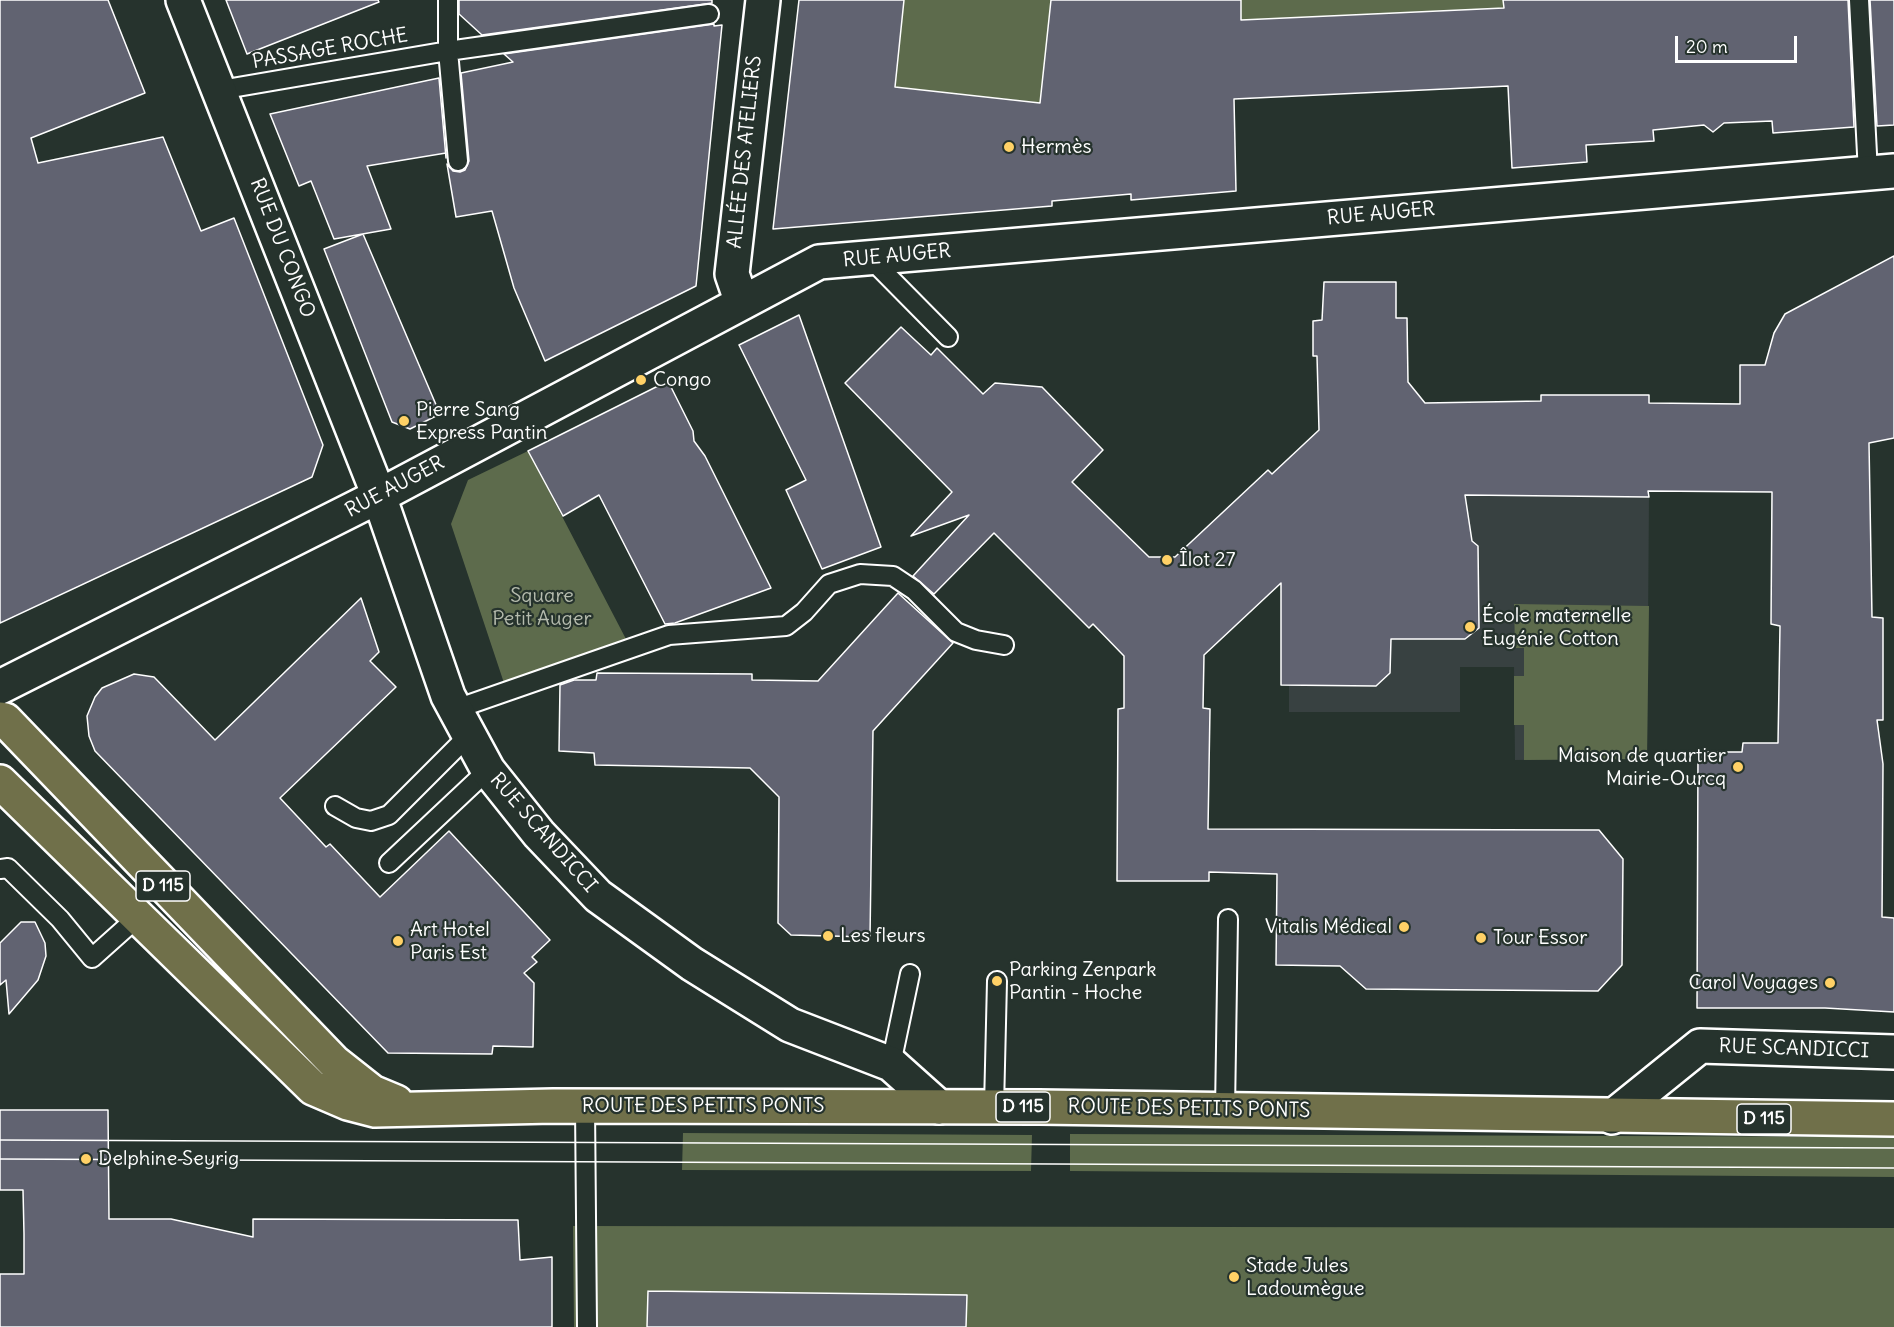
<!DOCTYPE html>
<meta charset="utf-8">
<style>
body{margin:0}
#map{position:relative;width:1894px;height:1327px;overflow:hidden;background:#26332d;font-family:Delius,sans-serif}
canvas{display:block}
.scale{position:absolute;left:1675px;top:36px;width:122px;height:27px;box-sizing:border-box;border:3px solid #fff;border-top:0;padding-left:8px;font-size:18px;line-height:21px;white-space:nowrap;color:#fff;-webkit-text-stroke:4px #26332d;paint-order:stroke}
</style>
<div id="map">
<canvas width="1894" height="1327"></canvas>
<div class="scale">20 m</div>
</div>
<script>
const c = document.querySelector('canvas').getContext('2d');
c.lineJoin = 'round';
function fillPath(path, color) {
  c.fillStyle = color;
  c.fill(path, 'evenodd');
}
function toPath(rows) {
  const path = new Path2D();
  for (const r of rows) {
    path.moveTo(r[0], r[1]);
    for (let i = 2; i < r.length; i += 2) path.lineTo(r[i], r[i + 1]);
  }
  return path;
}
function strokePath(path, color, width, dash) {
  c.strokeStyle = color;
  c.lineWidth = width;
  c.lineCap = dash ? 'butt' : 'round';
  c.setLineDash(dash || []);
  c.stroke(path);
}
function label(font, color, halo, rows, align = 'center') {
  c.font = font + ' Delius,sans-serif';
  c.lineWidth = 4.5;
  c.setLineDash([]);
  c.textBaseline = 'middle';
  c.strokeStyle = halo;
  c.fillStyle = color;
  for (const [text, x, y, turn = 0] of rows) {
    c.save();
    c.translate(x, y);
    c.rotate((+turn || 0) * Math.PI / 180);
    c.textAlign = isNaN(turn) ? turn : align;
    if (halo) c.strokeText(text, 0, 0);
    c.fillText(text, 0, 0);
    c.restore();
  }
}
const built = toPath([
 [1465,495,1649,497,1647,759,1515,760,1514,667,1460,667,1460,712,1289,712,1289,685,1281,676,1303,616,1280,592,1310,562,1465,499]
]);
const green = toPath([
 [904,0,1051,0,1063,105,895,87],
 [1241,0,1503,0,1504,8,1241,21],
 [528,451,627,641,505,686,451,524,468,480],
 [1514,604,1649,606,1647,759,1524,760,1524,725,1514,725,1514,676,1524,676,1524,648,1515,648],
 [683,1133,1032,1135,1031,1171,682,1170],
 [1070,1134,1894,1137,1894,1177,1070,1171],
 [573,1226,1894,1228,1894,1327,574,1327]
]);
const building = toPath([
 [0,0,108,0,145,93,31,138,38,163,163,137,201,231,234,218,323,445,312,477,0,623,0,0],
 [226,0,378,0,379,2,247,54,226,0],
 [459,0,712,0,712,3,482,35,459,14,459,0],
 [799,0,904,0,895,87,1040,103,1051,0,1241,0,1241,20,1504,8,1503,0,1848,0,1854,127,1773,133,1772,121,1724,123,1713,132,1704,125,1653,130,1654,141,1586,145,1587,162,1512,168,1508,86,1234,99,1236,191,1131,200,1131,194,1052,201,1052,206,773,229,799,0],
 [1870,0,1894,0,1894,125,1877,126,1870,0],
 [714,24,714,26,722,25,696,286,545,361,514,288,492,211,456,217,447,164,453,171,460,172,465,170,469,161,461,73,513,62,504,54,714,24],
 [439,78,446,158,446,153,367,166,391,229,334,239,311,181,299,186,270,114,439,78],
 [363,234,440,414,410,429,392,422,324,249,363,234],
 [1894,256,1894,438,1869,443,1872,617,1883,618,1883,720,1877,720,1883,764,1882,917,1894,918,1894,1012,1825,1008,1697,1008,1698,752,1742,752,1743,743,1778,743,1780,626,1771,624,1772,492,1648,491,1649,497,1465,495,1472,541,1478,546,1479,628,1465,639,1391,639,1390,673,1376,686,1281,685,1281,583,1204,655,1203,708,1210,709,1208,829,1599,830,1623,859,1622,965,1598,991,1366,989,1340,966,1276,965,1277,874,1209,872,1209,881,1117,881,1118,709,1124,708,1124,656,1093,624,1089,628,994,533,934,594,913,576,969,515,911,536,952,492,845,383,901,327,931,355,937,348,983,394,995,383,1042,387,1103,450,1072,482,1149,557,1175,557,1268,470,1272,474,1319,430,1317,356,1313,356,1313,321,1322,320,1324,282,1396,282,1396,318,1407,318,1408,382,1425,403,1541,401,1541,395,1649,395,1649,403,1740,404,1740,365,1765,365,1774,333,1785,314,1894,256],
 [799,315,881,547,822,569,786,490,806,480,739,345,799,315],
 [668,381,693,431,694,441,705,456,771,588,675,623,665,624,599,495,563,516,528,451,668,381],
 [898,593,953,643,873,731,870,937,791,935,778,923,779,797,750,768,595,765,594,753,559,751,560,685,574,680,596,680,597,673,752,674,752,680,818,681,898,593],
 [361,598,379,652,370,661,396,687,280,798,326,847,330,844,380,897,449,831,550,940,532,957,537,962,524,973,534,983,533,1047,493,1046,492,1054,388,1053,95,751,89,736,87,716,95,697,102,688,134,674,154,677,215,740,361,598],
 [21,922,35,922,45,943,46,956,38,980,9,1014,6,980,0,985,0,943,21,922],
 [0,1110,108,1110,109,1219,171,1219,253,1237,253,1219,518,1220,520,1260,552,1257,552,1327,0,1327,0,1274,24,1274,24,1234,23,1190,0,1190,0,1110],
 [648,1291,967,1295,966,1327,647,1327,648,1291]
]);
const lane = toPath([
 [448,0,448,51,458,161],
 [1859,0,1868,173],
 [220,90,448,51,709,14],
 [870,258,948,337],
 [456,709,669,635,786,626,804,612,829,584,860,574,893,576,914,590,956,632,976,640,1004,645],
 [335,806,356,818,371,821,389,815,469,735],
 [389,863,488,770],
 [0,869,8,868,60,919,92,958,139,916],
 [891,1064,910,974],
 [585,1106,587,1327],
 [994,1107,997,981],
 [1225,1110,1228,919]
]);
const street = toPath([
 [183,0,379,496,448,696,488,770,539,834,598,896,692,964,790,1025,891,1064,939,1107],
 [742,303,732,274,763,0],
 [0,687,379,496,819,262,1894,171],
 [1612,1117,1700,1046,1894,1052]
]);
const primary = toPath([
 [0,719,5,720,334,1062,372,1092,396,1102],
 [0,782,313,1088,348,1103,375,1110,553,1106,1039,1107,1894,1119]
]);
const tram = toPath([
 [0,1140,1894,1148],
 [0,1159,1894,1168]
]);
const markers = [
 [1009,147,6,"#ffd166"],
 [641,380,6,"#ffd166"],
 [404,421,6,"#ffd166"],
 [1167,560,6,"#ffd166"],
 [1470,627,6,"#ffd166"],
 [1738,767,6,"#ffd166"],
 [1404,927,6,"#ffd166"],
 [828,936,6,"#ffd166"],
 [1481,938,6,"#ffd166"],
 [398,941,6,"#ffd166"],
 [997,981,6,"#ffd166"],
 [1830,983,6,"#ffd166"],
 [86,1159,6,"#ffd166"],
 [1234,1277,6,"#ffd166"]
];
const shields = [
 [163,886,54],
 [1023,1107,54],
 [1764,1119,54]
];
const shieldNames = [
 ["D 115",163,886],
 ["D 115",1023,1107],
 ["D 115",1764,1119]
];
const streetNames = [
 ["PASSAGE ROCHE",330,49,-10],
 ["ALLÉE DES ATELIERS",745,152,-84],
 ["RUE AUGER",1381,214,-5],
 ["RUE DU CONGO",282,248,69],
 ["RUE AUGER",897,256,-5],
 ["RUE AUGER",395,487,-28],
 ["RUE SCANDICCI",543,833,49],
 ["RUE SCANDICCI",1794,1049,2],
 ["ROUTE DES PETITS PONTS",703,1106],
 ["ROUTE DES PETITS PONTS",1189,1109,1]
];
const poiNames = [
 ["Hermès",1021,147],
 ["Congo",653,380],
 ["Pierre Sang",416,410],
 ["Express Pantin",416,433],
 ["Îlot 27",1179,560],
 ["École maternelle",1482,616],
 ["Eugénie Cotton",1482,639],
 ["Maison de quartier",1726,756,"right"],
 ["Mairie-Ourcq",1726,779,"right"],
 ["Vitalis Médical",1392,927,"right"],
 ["Art Hotel",410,930],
 ["Paris Est",410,953],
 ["Les fleurs",840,936],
 ["Tour Essor",1493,938],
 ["Parking Zenpark",1009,970],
 ["Pantin - Hoche",1009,993],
 ["Carol Voyages",1818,983,"right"],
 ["Delphine Seyrig",98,1159],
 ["Stade Jules",1246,1266],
 ["Ladoumègue",1246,1289]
];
const parkNames = [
 ["Square",542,596],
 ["Petit Auger",542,619]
];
fillPath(built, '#384141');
fillPath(green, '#5d6b4c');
fillPath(building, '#616371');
strokePath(building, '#fff', 1.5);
strokePath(lane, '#fff', 22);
strokePath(street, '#fff', 38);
strokePath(primary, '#fff', 38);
strokePath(lane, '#26332d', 18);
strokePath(street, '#26332d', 33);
strokePath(primary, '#70704a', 33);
strokePath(tram, '#fff', 1.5);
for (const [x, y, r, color] of markers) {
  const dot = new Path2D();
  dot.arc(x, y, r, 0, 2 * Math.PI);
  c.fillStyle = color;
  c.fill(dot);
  strokePath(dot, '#26332d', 2);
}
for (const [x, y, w] of shields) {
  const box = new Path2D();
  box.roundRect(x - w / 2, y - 15, w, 30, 4.5);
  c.fillStyle = '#26332d';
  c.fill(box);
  strokePath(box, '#fff', 1.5);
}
label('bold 18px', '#fff', null, shieldNames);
label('20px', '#fff', '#26332d', streetNames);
label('20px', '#fff', '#26332d', poiNames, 'left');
label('20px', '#b6bcae', '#26332d', parkNames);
</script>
